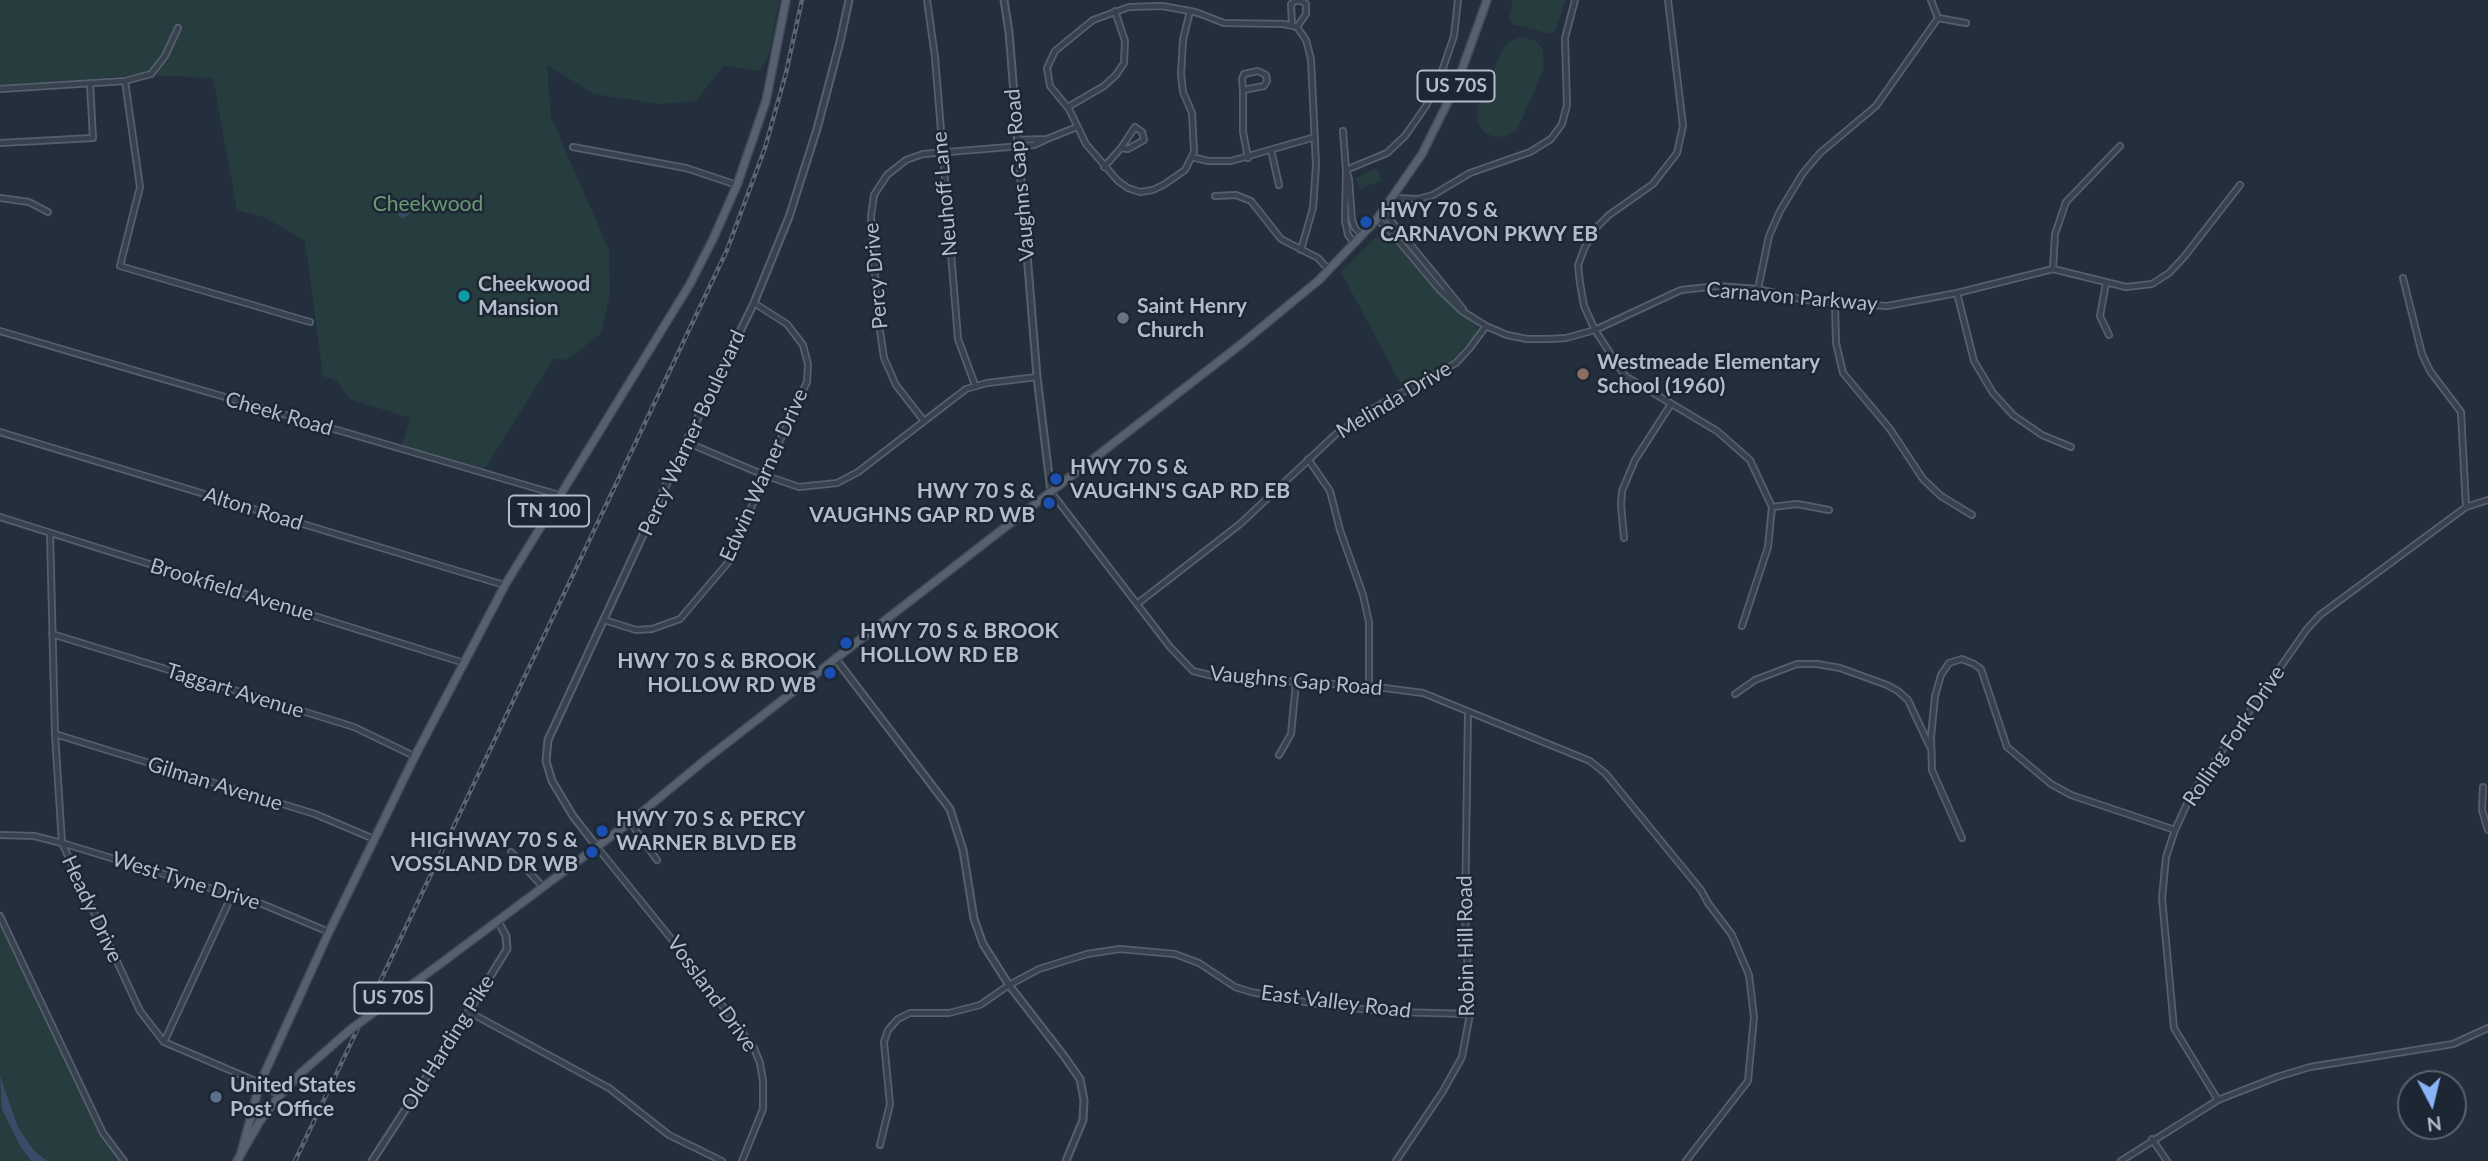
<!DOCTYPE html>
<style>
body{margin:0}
#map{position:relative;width:2488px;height:1161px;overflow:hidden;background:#242f3e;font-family:Lato,sans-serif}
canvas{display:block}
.north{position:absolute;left:2397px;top:1070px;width:70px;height:70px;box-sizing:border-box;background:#1d2633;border:2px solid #59626f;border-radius:50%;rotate:173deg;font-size:19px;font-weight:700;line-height:28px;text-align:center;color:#b4bcc9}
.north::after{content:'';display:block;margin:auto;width:24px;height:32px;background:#8ab4f8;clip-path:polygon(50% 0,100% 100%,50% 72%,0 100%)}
</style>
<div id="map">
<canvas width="2488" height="1161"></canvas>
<div class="north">N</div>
</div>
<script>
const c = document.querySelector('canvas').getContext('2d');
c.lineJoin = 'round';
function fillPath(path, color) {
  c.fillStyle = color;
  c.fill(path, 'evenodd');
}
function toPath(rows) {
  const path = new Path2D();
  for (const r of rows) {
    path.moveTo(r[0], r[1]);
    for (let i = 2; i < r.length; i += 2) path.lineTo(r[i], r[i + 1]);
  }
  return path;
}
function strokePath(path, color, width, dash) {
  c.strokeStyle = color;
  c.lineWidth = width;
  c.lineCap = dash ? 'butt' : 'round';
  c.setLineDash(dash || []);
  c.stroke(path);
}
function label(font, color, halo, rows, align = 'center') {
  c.font = font + ' Lato,sans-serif';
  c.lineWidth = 5;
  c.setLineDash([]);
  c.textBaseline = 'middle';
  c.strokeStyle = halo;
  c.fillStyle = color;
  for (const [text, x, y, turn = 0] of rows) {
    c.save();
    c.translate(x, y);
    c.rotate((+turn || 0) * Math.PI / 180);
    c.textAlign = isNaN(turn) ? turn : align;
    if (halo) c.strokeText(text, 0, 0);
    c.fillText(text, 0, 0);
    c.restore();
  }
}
const green = toPath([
 [0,0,779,0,770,51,760,71,724,65,696,101,658,104,594,94,547,65,551,117,609,250,610,293,601,334,566,360,554,358,484,470,402,445,410,418,350,399,337,381,323,376,305,241,266,218,237,210,213,78,141,75,0,86],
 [1510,0,1565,0,1556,30,1550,34,1512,24,1509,18,1513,2],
 [1522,37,1535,41,1543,49,1544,68,1517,130,1504,137,1492,136,1484,132,1478,124,1477,109,1503,48,1510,41],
 [1377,168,1382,180,1360,189,1355,178],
 [1379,234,1392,237,1437,292,1477,326,1477,332,1452,361,1403,388,1341,272],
 [0,916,103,1133,124,1161,0,1161]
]);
const water = toPath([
 [400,198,409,198,414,206,409,214,403,218,399,216,395,207,395,202],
 [0,1076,18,1127,34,1151,47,1161,31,1161,19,1144,2,1109]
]);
const minor = toPath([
 [927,0,935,57,958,339,975,385],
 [1668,0,1683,126,1677,153,1653,184,1609,215,1597,227,1585,247,1578,265,1580,283,1584,306,1595,330,1625,376,1717,431,1750,460,1772,507,1768,547,1742,626],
 [1931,0,1938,18],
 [1190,11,1183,40,1181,74,1183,92,1192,113,1194,152,1185,170,1165,184,1153,190,1140,192,1128,188,1118,181,1086,144,1069,109,1050,86,1047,68,1055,51,1093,20,1129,7,1162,6,1190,11,1198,13,1224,23,1284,24,1297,27,1306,40,1311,59,1316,165,1313,208,1301,250],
 [1292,25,1291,4,1295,1,1302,1,1306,4,1306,14,1297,27],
 [125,81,140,187,120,266,310,322],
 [0,89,125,81,151,74,165,56,178,28],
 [1243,90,1242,79,1244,74,1258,71,1266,75,1267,81,1264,86,1243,90,1243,132,1248,158],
 [1068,107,1104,86,1116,75,1124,63,1125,41,1115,11],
 [1343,131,1346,170,1387,153,1405,136,1426,106,1441,74,1454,36,1458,0],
 [1047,139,1077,127],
 [0,143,93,138,90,83],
 [573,147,686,168,737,185],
 [1271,150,1279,185],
 [1192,157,1208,161,1231,161,1315,137],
 [1104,167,1121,148,1128,149,1144,140,1142,132,1135,127,1121,148],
 [1215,196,1236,195,1251,201,1281,239,1318,258,1329,270],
 [0,198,29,202,48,212],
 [1393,198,1418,199,1433,195,1470,173,1530,152,1551,139,1562,124,1567,105,1565,38,1575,0],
 [1383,211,1463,309],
 [1377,219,1392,233,1439,289,1462,311,1486,326,1507,335,1527,339,1549,339,1566,338,1595,330,1681,290,1718,286,1758,289,1805,300,1887,306,1957,293,2053,269,2126,287,2152,284,2169,273,2184,257,2240,185],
 [1354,243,1348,235,1345,221,1346,170,1349,179,1352,220,1355,228,1362,235],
 [2053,269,2055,234,2066,202,2120,146],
 [2403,278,2422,354,2430,371,2461,412,2466,507],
 [2106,283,2100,316,2109,335],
 [1758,289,1769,236,1780,211,1803,173,1820,153,1876,106,1938,18,1966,23],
 [1957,293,1974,361,1993,393,2013,415,2042,435,2071,447],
 [1835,304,1836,343,1843,373,1890,429,1923,479,1941,496,1972,515],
 [0,331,559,495],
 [924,421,896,385,884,358,878,317,871,216,874,195,887,175,906,160,923,154,1034,145,1047,139,1017,140],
 [0,432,504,585],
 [686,442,764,475,799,487,837,483,858,472,966,389,987,383,1037,377],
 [1308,459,1330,491,1340,530,1363,595,1369,622,1369,686],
 [1051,492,1170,647,1193,671,1217,677,1369,686,1423,693,1590,761,1606,774,1701,890,1708,903,1732,935,1749,975,1754,1017,1748,1081,1686,1161],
 [1772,507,1797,504,1829,510],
 [0,517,464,663],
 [50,533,55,734,62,843,140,1011,164,1042,260,1083],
 [1624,538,1621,505,1622,491,1635,460,1671,404],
 [1137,604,1240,524,1336,434,1374,408,1456,363,1469,349,1486,326],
 [604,620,636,630,652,629,680,619,731,559,764,475,807,382,808,364,803,345,787,324,754,303],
 [52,634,354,727,414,756],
 [1735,694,1755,680,1797,664,1817,664,1840,668,1887,685,1898,691,1908,700,1930,747],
 [55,734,315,814,374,839],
 [1279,755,1291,734,1296,683],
 [2483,787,2482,810,2488,830],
 [630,822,657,860],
 [0,835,34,836,62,843,262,904,329,932],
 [1962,838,1932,770,1931,737,1935,696,1941,675,1949,663,1962,659,1974,664,1981,669,2007,747,2051,784,2071,795,2175,830],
 [597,847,682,952,754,1048,760,1063,763,1081,763,1109,742,1161],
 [511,852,542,886],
 [0,916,103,1133,124,1161],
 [469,1012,609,1088,669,1135,722,1161],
 [164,1042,232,895],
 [2218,1100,2174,1028,2162,898,2166,857,2175,830,2191,795,2307,629,2320,615,2466,507,2488,500],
 [2152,1139,2167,1161],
 [880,1145,890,1104,884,1042,888,1030,898,1019,910,1013,949,1013,980,1005,1009,985,1039,969,1087,954,1120,949,1175,954,1199,963,1235,987,1251,992,1327,1006,1395,1012,1470,1014],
 [1396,1161,1443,1091,1462,1057,1470,1014,1465,914,1468,712],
 [2121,1161,2218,1100,2277,1077,2310,1067,2453,1044,2488,1028]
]);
const tertiary = toPath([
 [1004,0,1009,32,1037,377,1051,492],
 [835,658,950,809,963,850,974,919,983,944,1009,985,1064,1056,1080,1079,1084,1100,1083,1120,1066,1161],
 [597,847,573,816,552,781,546,761,548,740,686,442,754,303,789,217,817,129,840,42,849,0],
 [372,1161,464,1019,507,949,506,936,498,921]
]);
const primary = toPath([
 [436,967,630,822,705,760,1240,345,1319,280,1377,219,1422,154,1456,86,1487,0],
 [260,1083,280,1095],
 [241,1153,260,1083,329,932,415,756,505,585,690,284,714,237,737,185,766,101,786,0],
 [237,1161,260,1121,280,1095,302,1072,351,1029]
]);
const rail = toPath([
 [295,1161,727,250,765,148,786,73,802,0]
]);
const primaryBridge = toPath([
 [351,1029,436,967]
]);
const markers = [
 [1366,222,7,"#1a4fb4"],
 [464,296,7,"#0f9aa8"],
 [1123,318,7,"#6b7280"],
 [1583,374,7,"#8d6e63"],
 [1056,479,7,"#1a4fb4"],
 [1049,503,7,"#1a4fb4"],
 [846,643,7,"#1a4fb4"],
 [830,673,7,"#1a4fb4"],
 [602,831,7,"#1a4fb4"],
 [592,852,7,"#1a4fb4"],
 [216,1097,7,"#5c6f8a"]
];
const shields = [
 [1456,86,77],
 [549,511,80],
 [393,998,77]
];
const shieldNames = [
 ["US 70S",1456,86],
 ["TN 100",549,511],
 ["US 70S",393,998]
];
const streetNames = [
 ["Vaughns Gap Road",1020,175,-95],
 ["Neuhoff Lane",945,194,-95],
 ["Percy Drive",876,276,-95],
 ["Carnavon Parkway",1792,297,5],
 ["Melinda Drive",1394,400,-31],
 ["Cheek Road",279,414,16],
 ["Percy Warner Boulevard",692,433,-65],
 ["Edwin Warner Drive",764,475,-66],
 ["Alton Road",253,509,17],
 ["Brookfield Avenue",232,590,17],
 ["Vaughns Gap Road",1296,681,5],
 ["Taggart Avenue",235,691,17],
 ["Rolling Fork Drive",2234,736,-56],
 ["Gilman Avenue",215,784,17],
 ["West Tyne Drive",186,881,17],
 ["Heady Drive",92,909,65],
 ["Robin Hill Road",1466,946,-91],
 ["Vossland Drive",712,994,54],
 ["East Valley Road",1336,1002,7],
 ["Old Harding Pike",448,1043,-58]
];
const parkNames = [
 ["Cheekwood",428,204]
];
const poiNames = [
 ["HWY 70 S &",1380,210],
 ["CARNAVON PKWY EB",1380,234],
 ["Cheekwood",478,284],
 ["Mansion",478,308],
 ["Saint Henry",1137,306],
 ["Church",1137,330],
 ["Westmeade Elementary",1597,362],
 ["School (1960)",1597,386],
 ["HWY 70 S &",1070,467],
 ["VAUGHN'S GAP RD EB",1070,491],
 ["HWY 70 S &",1035,491,"right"],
 ["VAUGHNS GAP RD WB",1035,515,"right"],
 ["HWY 70 S & BROOK",860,631],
 ["HOLLOW RD EB",860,655],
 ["HWY 70 S & BROOK",816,661,"right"],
 ["HOLLOW RD WB",816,685,"right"],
 ["HWY 70 S & PERCY",616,819],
 ["WARNER BLVD EB",616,843],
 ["HIGHWAY 70 S &",578,840,"right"],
 ["VOSSLAND DR WB",578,864,"right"],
 ["United States",230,1085],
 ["Post Office",230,1109]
];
fillPath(green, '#263c3f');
fillPath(water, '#394c67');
strokePath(minor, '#565f6c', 8);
strokePath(tertiary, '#565f6c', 9);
strokePath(primary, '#414a57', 10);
strokePath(minor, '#38414e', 4.5);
strokePath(tertiary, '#38414e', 5);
strokePath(primary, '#56606e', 7);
strokePath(rail, '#5a6575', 4.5);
strokePath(rail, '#1d2633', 2, [5]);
strokePath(primaryBridge, '#414a57', 10, []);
strokePath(primaryBridge, '#56606e', 7);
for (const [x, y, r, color] of markers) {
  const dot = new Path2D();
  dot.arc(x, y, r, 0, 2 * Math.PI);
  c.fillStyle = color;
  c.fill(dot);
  strokePath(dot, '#1d2633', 2.5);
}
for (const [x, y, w] of shields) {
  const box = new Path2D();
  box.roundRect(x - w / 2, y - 15.5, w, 31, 5);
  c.fillStyle = '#1d2633';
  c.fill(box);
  strokePath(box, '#b4bcc9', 2);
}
label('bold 19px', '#b4bcc9', null, shieldNames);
label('21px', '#b4bcc9', '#1d2633', streetNames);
label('21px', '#6b9a76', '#1d2633', parkNames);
label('bold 21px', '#b4bcc9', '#1d2633', poiNames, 'left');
</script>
